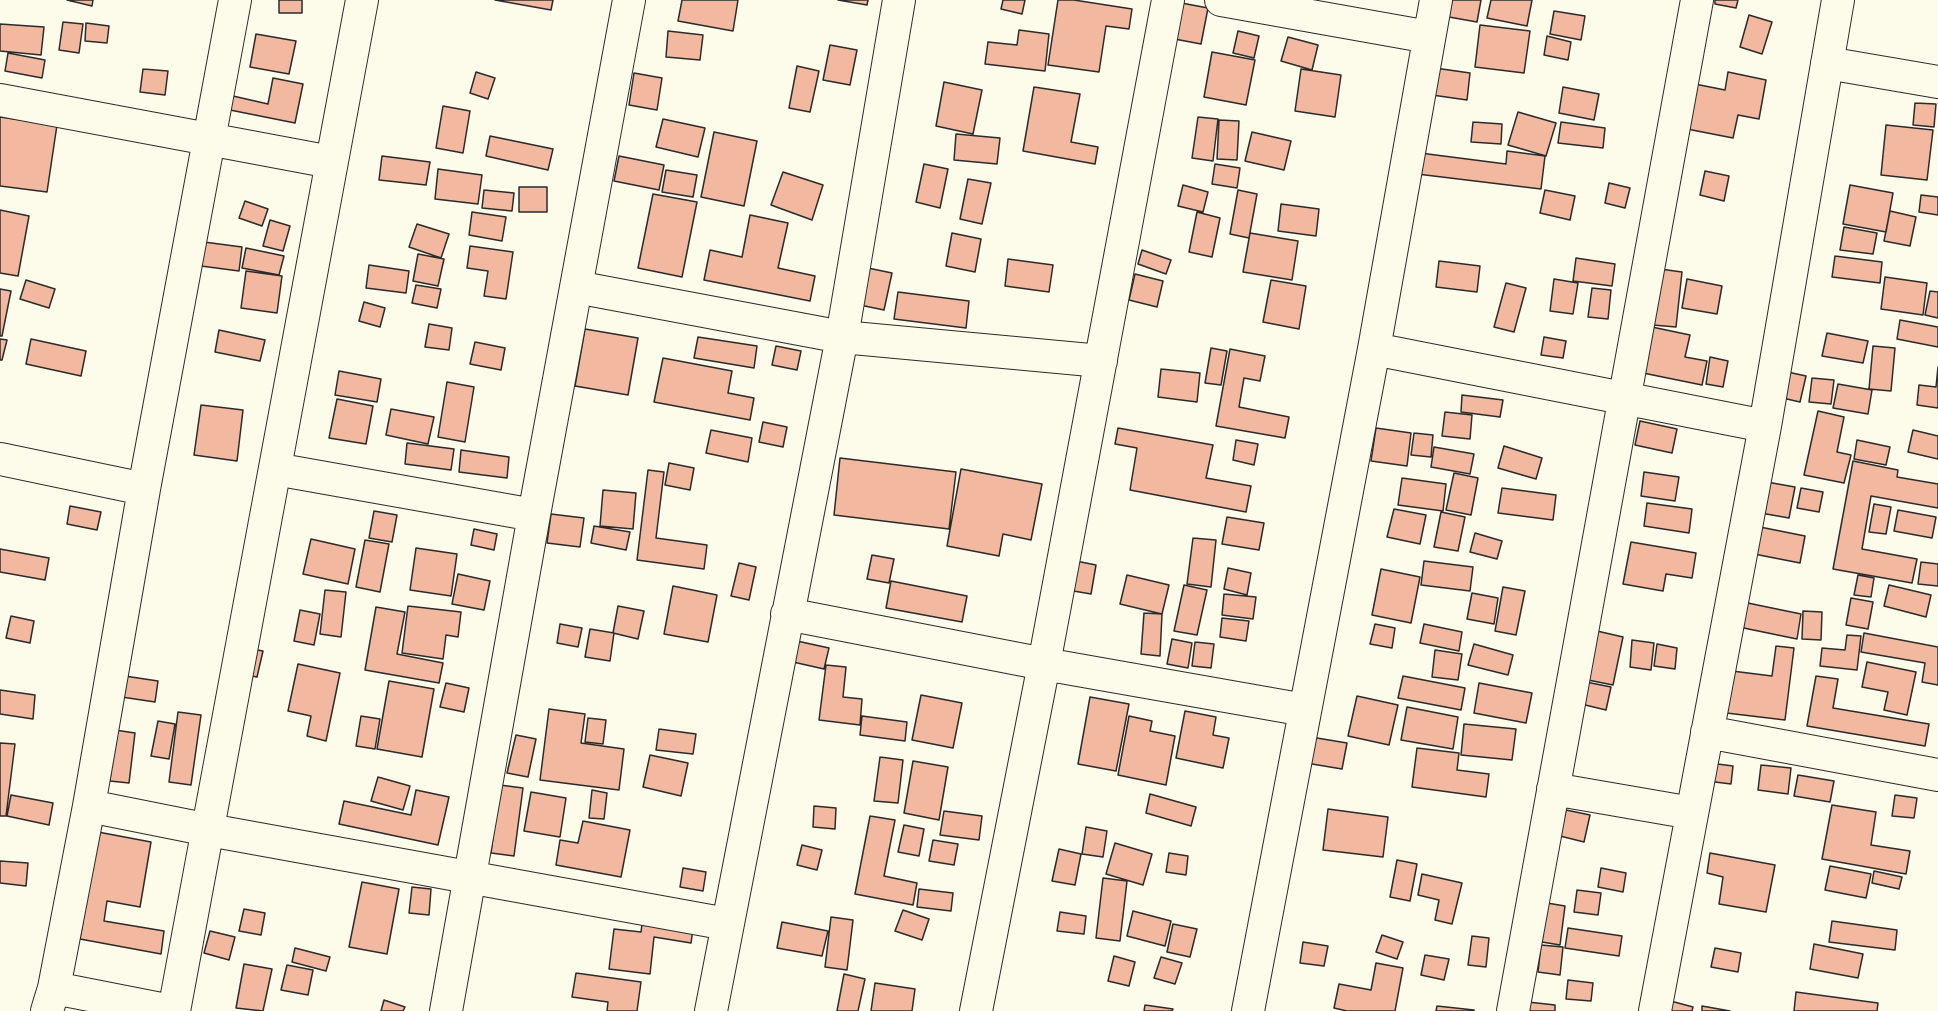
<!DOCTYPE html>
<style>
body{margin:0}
canvas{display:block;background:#fdfbea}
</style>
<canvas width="1938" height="1011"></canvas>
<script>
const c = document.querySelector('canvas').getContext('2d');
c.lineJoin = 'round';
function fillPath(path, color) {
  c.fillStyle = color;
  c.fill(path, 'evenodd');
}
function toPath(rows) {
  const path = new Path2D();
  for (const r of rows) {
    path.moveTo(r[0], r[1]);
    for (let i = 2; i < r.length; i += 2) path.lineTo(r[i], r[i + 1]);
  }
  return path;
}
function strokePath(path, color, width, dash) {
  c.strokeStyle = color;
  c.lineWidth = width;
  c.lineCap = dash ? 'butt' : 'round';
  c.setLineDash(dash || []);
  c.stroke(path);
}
const building = toPath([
 [67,0,93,0,92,6,67,0],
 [279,0,302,0,302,13,279,13,279,0],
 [495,0,553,0,551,10,495,0],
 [682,0,738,0,733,31,678,21,682,0],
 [838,0,868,0,867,5,838,0],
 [1003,0,1025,0,1022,14,1001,9,1003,0],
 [1058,0,1074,0,1132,9,1129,29,1106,26,1099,72,1048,65,1058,0],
 [1452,0,1481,0,1477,22,1449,17,1452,0],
 [1491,0,1532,0,1527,26,1487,18,1491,0],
 [1715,0,1738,0,1736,8,1715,4,1715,0],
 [1171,1,1208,8,1201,44,1164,37,1171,1],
 [1554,11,1585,16,1581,40,1550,34,1554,11],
 [1749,15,1772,22,1762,54,1740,47,1749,15],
 [63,22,83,24,79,53,59,50,63,22],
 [86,23,109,26,107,43,85,41,86,23],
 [0,24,44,27,41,55,0,51,0,24],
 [1480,25,1530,31,1524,73,1475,67,1480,25],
 [1019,30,1049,34,1045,71,985,64,988,42,1017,45,1019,30],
 [668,31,703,35,700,60,666,57,668,31],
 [1238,31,1259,36,1254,58,1233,53,1238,31],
 [256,34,296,41,289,74,250,67,256,34],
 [1547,36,1571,42,1568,60,1544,55,1547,36],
 [1288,37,1318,45,1312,70,1281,61,1288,37],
 [830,45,857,50,850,85,823,80,830,45],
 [1212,52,1255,60,1246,105,1204,97,1212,52],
 [8,53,45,60,42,78,5,71,8,53],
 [797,66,819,71,810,112,789,108,797,66],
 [1435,68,1470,73,1467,100,1432,95,1435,68],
 [143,69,168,71,165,95,140,92,143,69],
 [1301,69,1341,75,1335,117,1295,111,1301,69],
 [476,72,495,78,488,99,470,93,476,72],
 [1728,72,1766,80,1759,119,1738,115,1733,138,1687,129,1695,84,1725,90,1728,72],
 [634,73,662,78,657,110,629,105,634,73],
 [273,78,303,84,295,123,230,110,233,96,268,104,273,78],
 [944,82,982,90,973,134,936,126,944,82],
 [1034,87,1080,94,1071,142,1098,147,1095,164,1023,151,1034,87],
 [1563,87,1599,94,1594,120,1559,113,1563,87],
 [1915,103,1936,104,1934,127,1913,125,1915,103],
 [443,106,470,111,463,153,436,148,443,106],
 [1518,112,1556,123,1546,156,1508,145,1518,112],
 [0,117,57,125,47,192,0,186,0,117],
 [1198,117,1218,119,1213,161,1192,158,1198,117],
 [663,119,705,128,698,157,656,147,663,119],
 [1219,120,1239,121,1237,160,1217,159,1219,120],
 [1473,122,1502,124,1501,144,1471,142,1473,122],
 [1561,122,1605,128,1603,148,1558,143,1561,122],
 [1886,125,1933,130,1927,180,1881,175,1886,125],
 [714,132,757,141,744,206,701,197,714,132],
 [1252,132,1291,141,1284,170,1245,161,1252,132],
 [956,134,1000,138,997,164,954,160,956,134],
 [490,136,553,149,548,170,486,156,490,136],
 [1507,151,1545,156,1541,189,1417,174,1420,153,1506,164,1507,151],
 [382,156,430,162,426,185,379,180,382,156],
 [619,156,664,165,659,190,614,181,619,156],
 [924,164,948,169,940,208,916,202,924,164],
 [1215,164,1240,168,1237,188,1212,184,1215,164],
 [438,169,482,175,478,204,435,199,438,169],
 [666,170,697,175,693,197,662,192,666,170],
 [1705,171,1729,176,1724,201,1700,195,1705,171],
 [783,172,823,185,812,220,771,205,783,172],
 [968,179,991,183,982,224,960,219,968,179],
 [1609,183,1630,188,1625,208,1605,203,1609,183],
 [1183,185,1208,192,1203,212,1178,206,1183,185],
 [1850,185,1893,193,1886,232,1843,224,1850,185],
 [519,187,547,187,547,212,519,212,519,187],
 [484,190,514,193,512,211,482,208,484,190],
 [1238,190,1257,194,1249,238,1230,234,1238,190],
 [1545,190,1575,196,1570,220,1540,213,1545,190],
 [653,194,697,202,682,277,638,268,653,194],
 [1921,195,1938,197,1938,215,1919,212,1921,195],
 [245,201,268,209,262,226,239,218,245,201],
 [1281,204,1319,209,1316,236,1278,231,1281,204],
 [0,210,29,216,18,276,0,273,0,210],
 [1890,211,1916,217,1910,246,1884,241,1890,211],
 [472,212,506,217,502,241,469,235,472,212],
 [1197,212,1220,218,1212,257,1189,252,1197,212],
 [750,215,788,223,778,268,815,276,810,301,704,280,710,250,742,257,750,215],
 [270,220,290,226,283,251,263,246,270,220],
 [417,224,449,234,441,258,409,247,417,224],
 [1844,227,1877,233,1873,254,1840,250,1844,227],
 [952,233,981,239,975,272,946,266,952,233],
 [1250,233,1298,241,1292,280,1243,272,1250,233],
 [204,242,242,247,239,271,201,266,204,242],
 [470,246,513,252,506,299,484,296,488,271,467,268,470,246],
 [246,248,284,256,279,275,242,268,246,248],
 [1142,250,1171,260,1166,274,1138,264,1142,250],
 [418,254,444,259,438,286,413,281,418,254],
 [1835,256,1882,262,1880,283,1832,277,1835,256],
 [1576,258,1615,264,1612,286,1573,281,1576,258],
 [1008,259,1053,265,1049,292,1005,286,1008,259],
 [1439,261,1480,266,1477,292,1436,287,1439,261],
 [369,265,409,271,406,293,366,288,369,265],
 [868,268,892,273,884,310,860,305,868,268],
 [1660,269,1682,272,1676,327,1653,325,1660,269],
 [246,271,282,276,277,313,241,308,246,271],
 [1135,274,1163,281,1157,307,1129,300,1135,274],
 [1885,277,1927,283,1923,315,1881,309,1885,277],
 [1554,279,1578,283,1573,314,1550,311,1554,279],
 [1687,279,1722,286,1717,314,1682,308,1687,279],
 [26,280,55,289,49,308,20,299,26,280],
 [1271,280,1306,286,1299,329,1263,322,1271,280],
 [1506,283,1526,288,1514,332,1494,327,1506,283],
 [416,285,441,289,437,308,412,303,416,285],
 [1592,288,1611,290,1608,319,1588,317,1592,288],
 [0,289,11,291,2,336,0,336,0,289],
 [1930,291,1938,292,1938,318,1925,315,1930,291],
 [898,292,969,301,966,328,894,319,898,292],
 [364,302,385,308,380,327,359,321,364,302],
 [1900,320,1938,327,1938,347,1897,339,1900,320],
 [429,324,452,328,449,350,425,347,429,324],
 [1652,327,1690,335,1685,357,1707,361,1702,385,1643,373,1652,327],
 [585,329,638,338,628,395,575,386,585,329],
 [219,330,265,340,260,361,215,352,219,330],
 [1827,333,1868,341,1863,363,1822,356,1827,333],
 [698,337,757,346,754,368,694,358,698,337],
 [1544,337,1566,341,1563,358,1541,355,1544,337],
 [0,339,7,340,2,360,0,360,0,339],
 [31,339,86,351,81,376,26,364,31,339],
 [475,342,505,348,501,370,470,364,475,342],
 [776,346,801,351,797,370,772,365,776,346],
 [1873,346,1895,348,1891,391,1869,389,1873,346],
 [1211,348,1227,351,1221,385,1205,383,1211,348],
 [1230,349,1265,356,1260,381,1244,378,1239,407,1289,417,1285,438,1216,426,1230,349],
 [1710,357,1728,361,1723,387,1706,384,1710,357],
 [663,358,732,371,728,393,754,398,750,420,654,402,663,358],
 [1938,367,1938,408,1917,405,1919,385,1936,387,1938,367],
 [1161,369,1200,373,1197,402,1158,397,1161,369],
 [339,371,381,379,377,402,335,395,339,371],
 [1783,371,1806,376,1800,402,1778,397,1783,371],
 [1812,378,1834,380,1831,404,1809,402,1812,378],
 [447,382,474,387,465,442,438,437,447,382],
 [1838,384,1872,390,1868,414,1833,408,1838,384],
 [1462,395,1503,400,1500,417,1461,412,1462,395],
 [337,399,373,406,366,444,329,438,337,399],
 [201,405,243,410,237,461,194,455,201,405],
 [391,409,434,417,428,444,386,435,391,409],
 [1818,411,1844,417,1837,452,1851,455,1844,483,1804,475,1818,411],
 [1445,412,1472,415,1470,439,1442,436,1445,412],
 [1640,421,1677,429,1672,453,1635,445,1640,421],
 [763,422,787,427,783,447,759,442,763,422],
 [1118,428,1213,445,1206,478,1251,486,1246,512,1130,490,1137,448,1115,444,1118,428],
 [1376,428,1411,433,1407,466,1371,461,1376,428],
 [711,430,752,438,748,462,706,453,711,430],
 [1913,430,1938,436,1938,459,1908,452,1913,430],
 [1414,433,1433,435,1431,457,1411,455,1414,433],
 [1236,440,1258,444,1254,465,1233,460,1236,440],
 [1857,440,1890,447,1886,465,1854,459,1857,440],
 [407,443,454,449,451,470,405,464,407,443],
 [1504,446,1542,458,1536,479,1498,468,1504,446],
 [1434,447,1474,454,1470,474,1431,467,1434,447],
 [461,450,509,457,507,478,459,472,461,450],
 [840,458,956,472,949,529,834,515,840,458],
 [1853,461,1898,470,1897,477,1938,484,1938,508,1871,496,1862,549,1917,559,1912,583,1833,569,1853,461],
 [669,463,694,468,690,490,665,485,669,463],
 [961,469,1042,484,1031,540,1003,534,999,556,947,546,961,469],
 [648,470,664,472,656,538,707,545,704,569,637,560,648,470],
 [1644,472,1679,477,1675,501,1641,496,1644,472],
 [1454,473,1478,478,1471,515,1446,510,1454,473],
 [1402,478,1446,484,1443,511,1398,505,1402,478],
 [1761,481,1795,487,1789,518,1755,512,1761,481],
 [1502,488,1556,495,1553,520,1498,513,1502,488],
 [1801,488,1823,492,1819,512,1797,508,1801,488],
 [603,490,636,493,633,529,600,526,603,490],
 [1647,503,1692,509,1689,533,1644,526,1647,503],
 [1874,504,1891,507,1886,534,1869,532,1874,504],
 [70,506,101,512,97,530,67,524,70,506],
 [1394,509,1426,515,1420,544,1387,537,1394,509],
 [1898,510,1936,517,1932,538,1894,531,1898,510],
 [374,511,397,515,392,542,369,538,374,511],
 [1441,512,1465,517,1458,551,1434,547,1441,512],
 [551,514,584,518,580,547,547,543,551,514],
 [1227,517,1264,523,1259,550,1222,544,1227,517],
 [594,526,630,532,626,550,591,543,594,526],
 [1755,526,1805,536,1800,563,1749,553,1755,526],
 [474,529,497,534,494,550,471,545,474,529],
 [1475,533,1502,541,1497,559,1470,552,1475,533],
 [1193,538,1216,540,1211,587,1187,584,1193,538],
 [311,539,355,549,348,584,303,574,311,539],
 [365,540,389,544,380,592,356,587,365,540],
 [1631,542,1696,553,1692,578,1666,574,1663,591,1623,584,1631,542],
 [416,548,457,554,451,596,410,590,416,548],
 [0,549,49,558,45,580,0,572,0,549],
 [872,555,894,559,889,583,867,579,872,555],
 [1061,558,1096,565,1091,594,1056,588,1061,558],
 [1424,561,1473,567,1470,591,1421,585,1424,561],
 [1921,562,1938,564,1938,586,1918,584,1921,562],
 [739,563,756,567,749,600,731,596,739,563],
 [1228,568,1251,573,1247,595,1224,589,1228,568],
 [1381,569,1420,577,1411,623,1372,615,1381,569],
 [458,574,490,581,484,610,452,604,458,574],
 [1127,575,1169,585,1162,614,1120,604,1127,575],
 [1858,575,1874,578,1871,597,1854,595,1858,575],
 [891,581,967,596,962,622,886,608,891,581],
 [1184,585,1207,590,1197,635,1174,631,1184,585],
 [1889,585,1931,595,1926,617,1884,606,1889,585],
 [673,586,717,595,708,642,664,634,673,586],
 [1503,587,1525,591,1516,635,1495,631,1503,587],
 [325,590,346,592,341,637,320,634,325,590],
 [1472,593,1498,598,1494,624,1467,619,1472,593],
 [1224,594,1256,597,1253,619,1222,615,1224,594],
 [1851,598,1873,602,1868,629,1846,625,1851,598],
 [1738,601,1801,614,1797,639,1734,626,1738,601],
 [408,606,461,612,458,637,446,635,443,659,402,653,408,606],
 [618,606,644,611,638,639,613,633,618,606],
 [376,607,405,612,397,654,443,663,439,683,365,670,376,607],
 [300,610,320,614,314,645,294,641,300,610],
 [1803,611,1822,612,1821,640,1802,639,1803,611],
 [1144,613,1162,614,1160,656,1141,654,1144,613],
 [11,616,34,621,30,643,6,638,11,616],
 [1222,618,1249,621,1246,641,1220,637,1222,618],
 [560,624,582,628,578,647,557,643,560,624],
 [1375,624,1395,628,1392,648,1370,644,1375,624],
 [1424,624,1462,632,1459,651,1420,643,1424,624],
 [590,629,614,633,610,661,585,657,590,629],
 [1597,631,1623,637,1613,685,1588,680,1597,631],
 [1864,633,1938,647,1938,685,1922,682,1925,663,1861,652,1864,633],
 [1847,635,1861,636,1857,670,1820,666,1822,648,1845,650,1847,635],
 [1172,639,1192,643,1188,668,1167,664,1172,639],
 [1632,640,1654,643,1651,670,1630,667,1632,640],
 [797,641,829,648,824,669,793,662,797,641],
 [1195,642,1214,644,1211,668,1192,666,1195,642],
 [1474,644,1513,655,1508,675,1468,665,1474,644],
 [1657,644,1677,648,1675,669,1654,666,1657,644],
 [1776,646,1794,648,1785,720,1718,712,1724,670,1772,676,1776,646],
 [246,648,263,651,257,677,241,674,246,648],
 [1435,650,1462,654,1458,680,1432,677,1435,650],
 [1867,662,1916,672,1907,715,1884,710,1888,692,1862,687,1867,662],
 [298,664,340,673,326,741,307,736,311,716,288,711,298,664],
 [826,665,846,667,843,697,862,699,860,725,819,720,826,665],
 [118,675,158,681,155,702,115,696,118,675],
 [1403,676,1465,688,1461,710,1398,698,1403,676],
 [1816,676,1838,679,1833,708,1929,724,1925,746,1807,726,1816,676],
 [389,681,434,689,422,757,377,749,389,681],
 [1586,682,1611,687,1606,710,1581,704,1586,682],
 [446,683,469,688,464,712,440,707,446,683],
 [1479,683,1532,693,1526,723,1474,713,1479,683],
 [0,690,35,695,33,719,0,714,0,690],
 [921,695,962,703,953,748,912,740,921,695],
 [1357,696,1398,705,1389,745,1348,736,1357,696],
 [1090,697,1129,704,1116,771,1078,764,1090,697],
 [1407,707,1458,717,1453,749,1401,740,1407,707],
 [549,709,585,714,581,743,624,749,619,790,540,780,549,709],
 [1185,711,1216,717,1213,735,1229,738,1223,768,1176,758,1185,711],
 [178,712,201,715,191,785,169,782,178,712],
 [361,716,380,719,375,749,356,746,361,716],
 [862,716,907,722,905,741,860,735,862,716],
 [1129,716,1152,721,1150,731,1175,736,1166,785,1118,775,1129,716],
 [588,718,606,720,603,744,585,742,588,718],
 [158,721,175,724,169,759,151,756,158,721],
 [1464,724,1516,729,1512,760,1461,755,1464,724],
 [659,729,696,734,693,754,656,750,659,729],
 [115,730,135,733,129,783,110,781,115,730],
 [516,735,536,739,528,777,507,773,516,735],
 [1311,737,1347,743,1342,769,1306,763,1311,737],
 [0,743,15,744,6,816,0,816,0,743],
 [1417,748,1459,753,1457,770,1489,774,1486,797,1412,787,1417,748],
 [650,755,688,763,681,796,643,787,650,755],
 [880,757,903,760,898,803,874,801,880,757],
 [913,761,948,767,939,820,904,813,913,761],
 [1710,763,1733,766,1731,784,1707,781,1710,763],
 [1761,765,1791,768,1788,794,1758,790,1761,765],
 [1798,775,1834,781,1830,802,1794,796,1798,775],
 [378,777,410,786,403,810,371,801,378,777],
 [500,785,523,788,514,856,491,853,500,785],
 [416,790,449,797,438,845,339,824,344,801,411,815,416,790],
 [592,790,607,793,604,819,589,818,592,790],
 [531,792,566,798,560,837,524,831,531,792],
 [1150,794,1196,807,1191,826,1146,813,1150,794],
 [11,795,53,803,49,825,7,816,11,795],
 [1895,795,1917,798,1914,818,1892,816,1895,795],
 [1832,805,1876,812,1871,845,1910,851,1906,874,1822,859,1832,805],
 [814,806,836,808,835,829,813,827,814,806],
 [1328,809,1388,817,1383,857,1323,850,1328,809],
 [1566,810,1590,815,1584,842,1560,836,1566,810],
 [944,811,982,816,979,840,940,835,944,811],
 [870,816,895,820,884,876,917,883,913,905,855,894,870,816],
 [583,821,630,830,621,877,556,865,560,840,578,843,583,821],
 [904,825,924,829,919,856,898,852,904,825],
 [1086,827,1107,831,1103,857,1082,854,1086,827],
 [98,832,151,842,140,907,107,901,104,921,164,931,161,954,80,939,98,832],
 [933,840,958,844,954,865,929,861,933,840],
 [1115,843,1152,854,1143,885,1106,874,1115,843],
 [802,845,822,850,817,870,797,865,802,845],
 [1059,849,1081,854,1075,885,1052,881,1059,849],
 [1169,853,1188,856,1186,875,1166,872,1169,853],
 [1710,853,1775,865,1766,912,1719,904,1723,877,1707,873,1710,853],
 [1397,860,1417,864,1410,901,1390,897,1397,860],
 [0,861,28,863,26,886,0,883,0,861],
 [1830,866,1871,874,1866,898,1825,890,1830,866],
 [683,868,706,872,703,891,680,887,683,868],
 [1601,868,1626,873,1623,892,1598,887,1601,868],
 [1874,871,1902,877,1899,889,1872,883,1874,871],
 [1422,874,1462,883,1452,924,1435,920,1439,900,1418,895,1422,874],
 [1103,878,1127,881,1120,941,1096,938,1103,878],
 [362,882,399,889,387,954,349,947,362,882],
 [412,887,431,889,429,915,409,913,412,887],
 [919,889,953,893,951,911,917,907,919,889],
 [1577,890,1601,893,1598,915,1574,912,1577,890],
 [1547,903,1565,906,1560,945,1542,942,1547,903],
 [244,909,265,913,261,935,239,931,244,909],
 [903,910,929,919,922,940,895,931,903,910],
 [1133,911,1171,921,1165,946,1127,936,1133,911],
 [1060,912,1086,916,1084,934,1057,931,1060,912],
 [643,916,694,922,691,943,654,937,650,974,609,969,614,929,641,932,643,916],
 [831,917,853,920,847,970,825,967,831,917],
 [1832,921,1897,930,1895,950,1829,942,1832,921],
 [782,922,828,931,822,956,777,948,782,922],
 [1173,924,1197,929,1190,957,1167,952,1173,924],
 [1568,928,1622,936,1619,956,1565,948,1568,928],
 [210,931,235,937,229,960,204,953,210,931],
 [1382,935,1403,942,1397,959,1376,952,1382,935],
 [1472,936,1489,938,1486,967,1468,965,1472,936],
 [1303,942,1328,946,1324,966,1300,963,1303,942],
 [1814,944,1863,954,1858,978,1810,969,1814,944],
 [1541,945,1563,947,1560,975,1538,972,1541,945],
 [295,948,330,957,326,971,292,962,295,948],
 [1715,948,1741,953,1738,972,1711,967,1715,948],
 [1425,955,1449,959,1444,980,1421,975,1425,955],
 [1114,956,1135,962,1129,986,1108,981,1114,956],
 [1161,957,1182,963,1175,984,1154,978,1161,957],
 [1376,963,1403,968,1395,1011,1347,1011,1334,1008,1339,984,1371,990,1376,963],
 [244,964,272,969,263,1011,236,1008,244,964],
 [287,965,313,970,308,995,281,990,287,965],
 [576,973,641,982,637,1011,607,1011,608,1002,572,997,576,973],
 [844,974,865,979,858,1011,837,1011,844,974],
 [1568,980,1593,983,1591,1001,1566,999,1568,980],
 [875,983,915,989,912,1011,871,1011,875,983],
 [1796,992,1878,1003,1877,1011,1794,1011,1796,992],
 [384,1000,405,1007,403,1011,381,1011,384,1000],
 [1667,1000,1693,1007,1692,1011,1664,1011,1667,1000],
 [1528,1002,1555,1005,1555,1011,1527,1011,1528,1002],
 [1145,1005,1173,1009,1172,1011,1144,1011,1145,1005],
 [1437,1006,1474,1010,1474,1011,1436,1011,1437,1006],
 [1702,1006,1730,1011,1702,1011,1702,1006]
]);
const street = toPath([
 [1221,0,1429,37],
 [1827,63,1938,82],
 [0,100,331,162],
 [576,287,842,337,1101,361],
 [1374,349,1765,426],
 [0,459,144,489],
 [275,469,534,515],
 [787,614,1044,664,1305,710],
 [1707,732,1938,775],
 [1553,789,1692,813],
 [89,806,209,830,727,924],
 [54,988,171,1011],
 [47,1011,54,988,89,806,144,489,235,0],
 [174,1011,362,0],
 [446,1011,534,515,629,0],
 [711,1011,842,337,899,0],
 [976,1011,1044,664,1168,0],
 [1248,1011,1374,349,1436,0],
 [1513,1011,1697,0],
 [1655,1011,1765,426,1838,0]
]);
fillPath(building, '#f2b8a0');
strokePath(building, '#2b2b2b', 1.5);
strokePath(street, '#2b2b2b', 34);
strokePath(street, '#fdfbea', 32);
</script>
